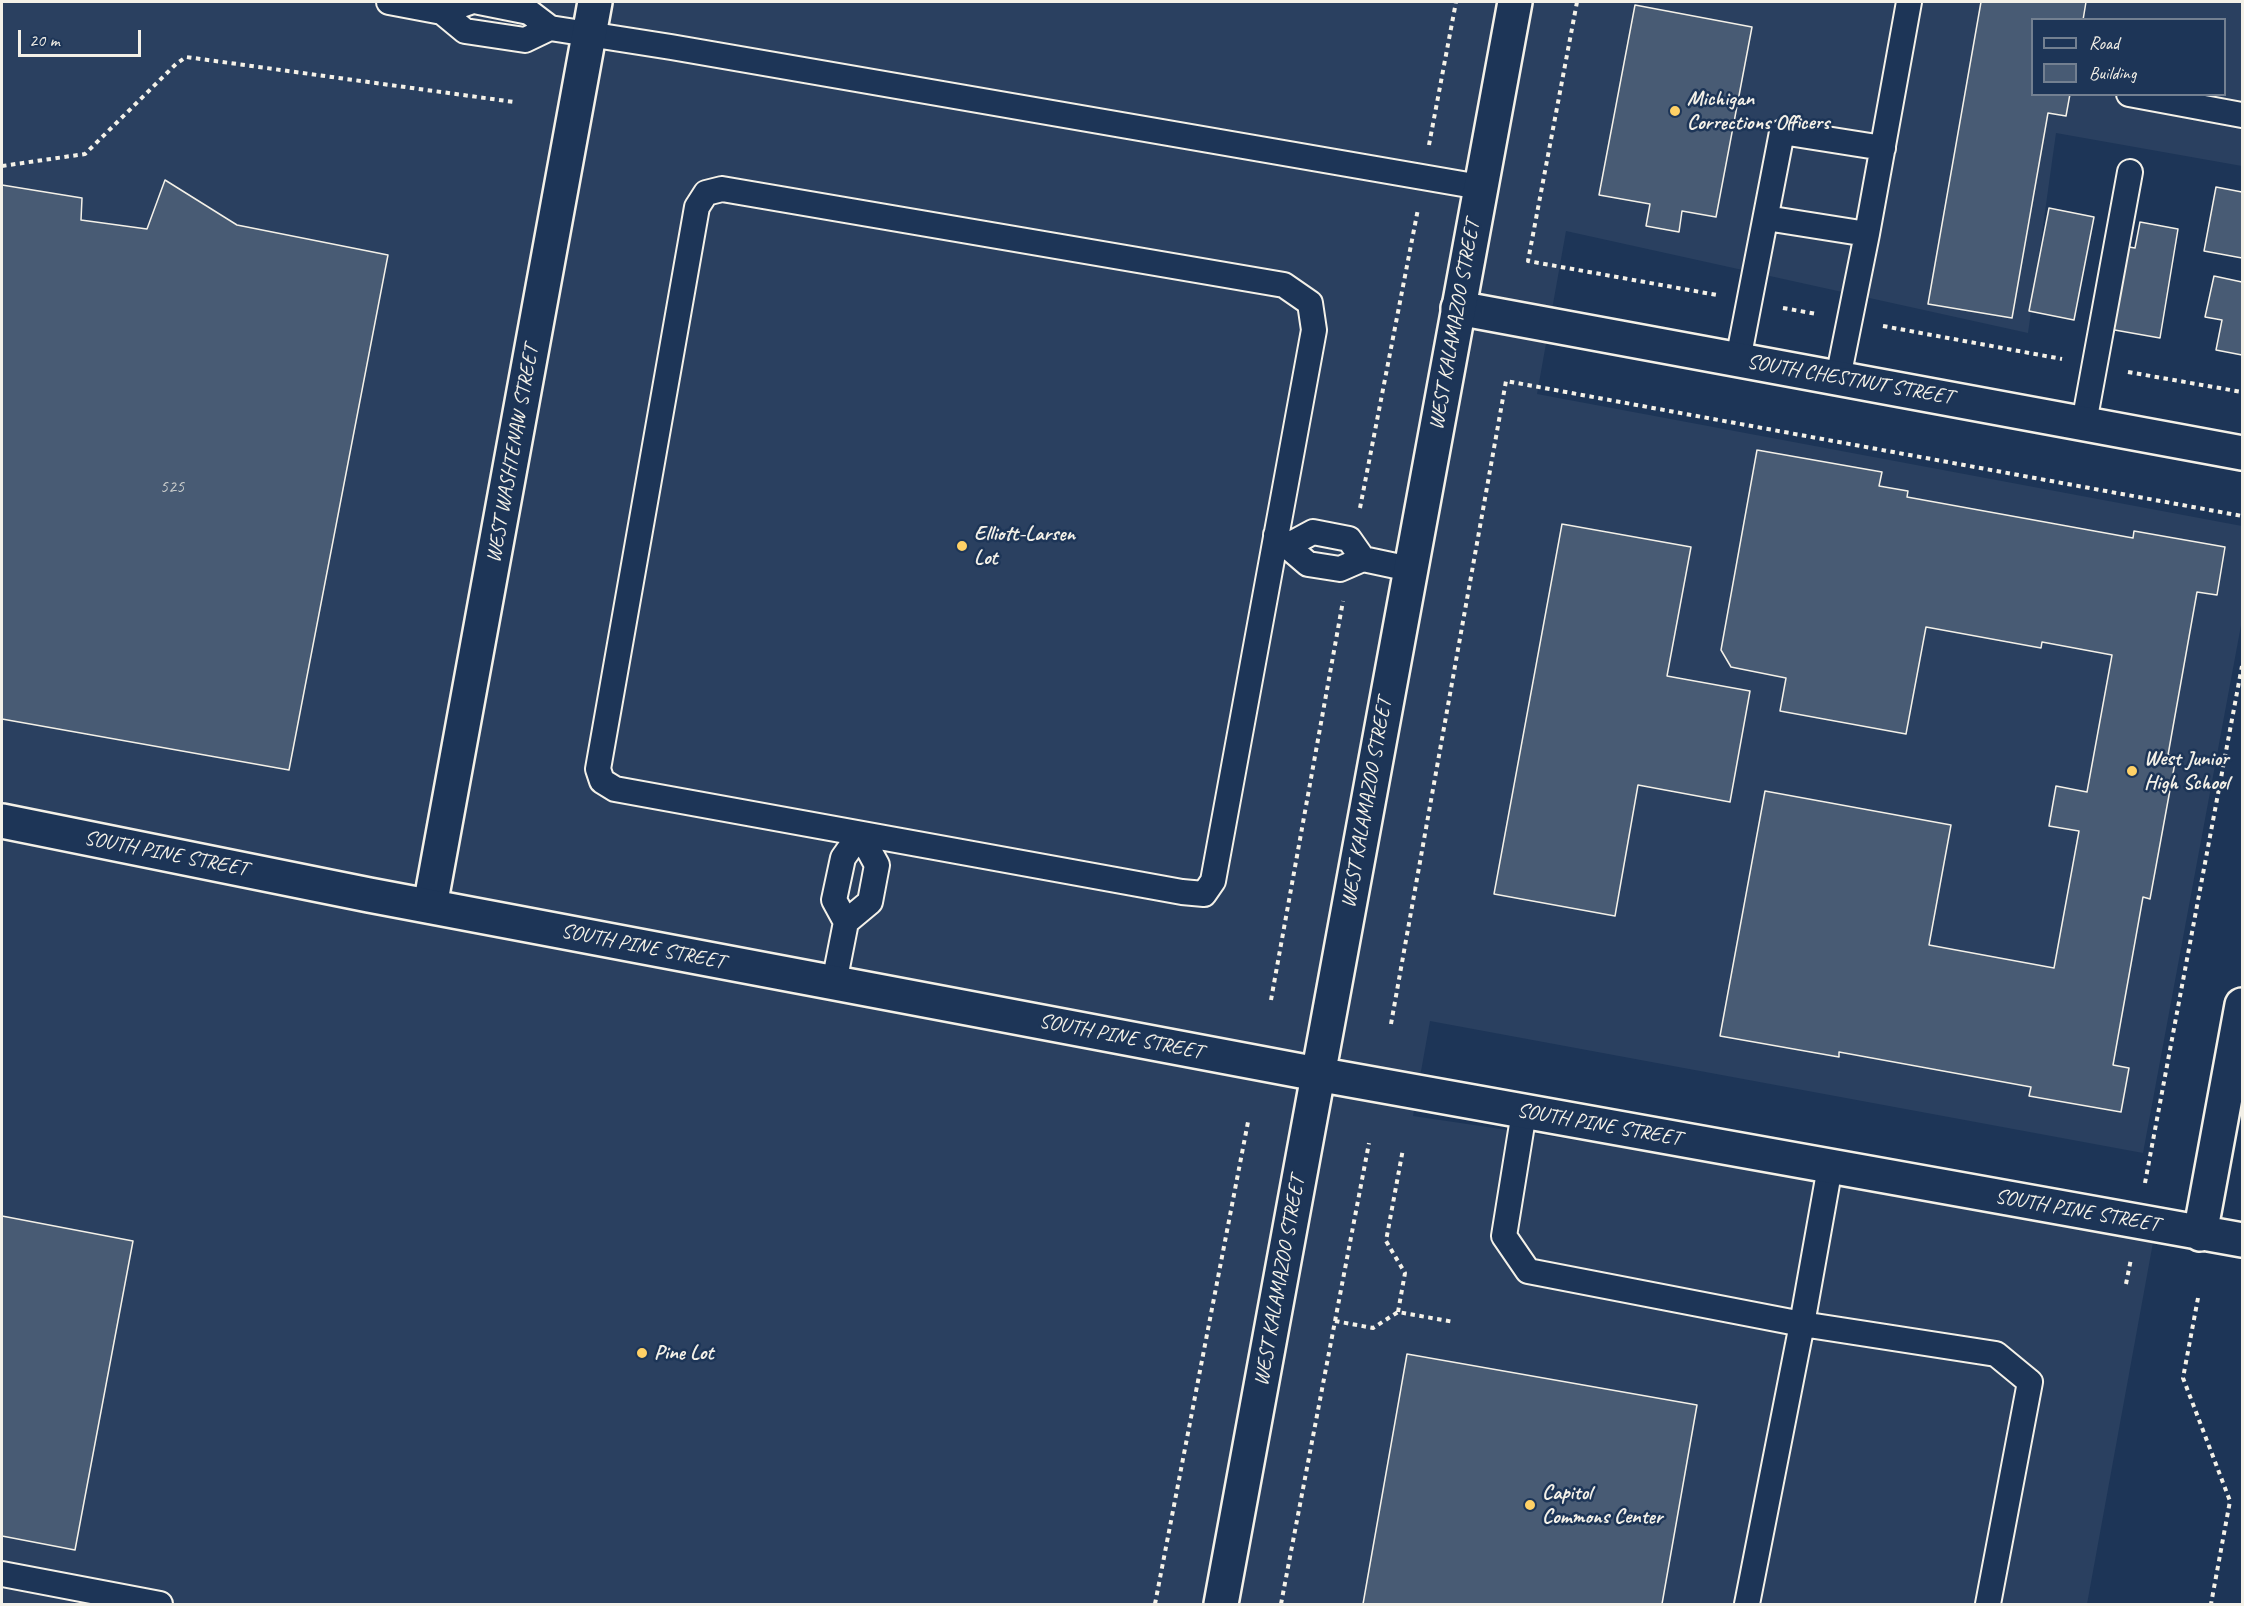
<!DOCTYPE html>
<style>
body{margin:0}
#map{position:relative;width:2244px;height:1606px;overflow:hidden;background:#1d3557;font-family:Caveat,sans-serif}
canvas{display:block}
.frame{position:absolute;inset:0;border:3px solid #f4f1e8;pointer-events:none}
.legend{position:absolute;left:2031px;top:18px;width:195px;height:78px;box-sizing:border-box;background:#1d3557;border:2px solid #738091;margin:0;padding:8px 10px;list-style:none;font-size:18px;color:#f4f1e8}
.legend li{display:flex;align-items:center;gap:12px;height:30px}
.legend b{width:30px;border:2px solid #738091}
.scale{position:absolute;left:18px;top:30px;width:123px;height:27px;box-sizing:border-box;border:3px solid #f4f1e8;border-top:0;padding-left:8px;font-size:18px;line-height:21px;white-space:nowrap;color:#f4f1e8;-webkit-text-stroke:4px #1d3557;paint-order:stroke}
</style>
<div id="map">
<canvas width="2244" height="1606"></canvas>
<div class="frame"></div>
<ul class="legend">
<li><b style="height:8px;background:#1d3557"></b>Road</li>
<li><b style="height:16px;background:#485b74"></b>Building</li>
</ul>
<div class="scale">20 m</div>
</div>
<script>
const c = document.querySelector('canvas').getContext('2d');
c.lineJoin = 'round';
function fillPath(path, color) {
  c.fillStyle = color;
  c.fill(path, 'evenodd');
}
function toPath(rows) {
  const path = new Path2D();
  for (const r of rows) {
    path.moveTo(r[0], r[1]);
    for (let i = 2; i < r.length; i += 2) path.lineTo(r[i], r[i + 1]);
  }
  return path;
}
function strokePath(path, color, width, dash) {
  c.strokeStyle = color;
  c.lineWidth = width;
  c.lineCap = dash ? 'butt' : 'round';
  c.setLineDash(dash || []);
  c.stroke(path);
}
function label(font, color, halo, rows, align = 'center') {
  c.font = font + ' Caveat,sans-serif';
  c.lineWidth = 5;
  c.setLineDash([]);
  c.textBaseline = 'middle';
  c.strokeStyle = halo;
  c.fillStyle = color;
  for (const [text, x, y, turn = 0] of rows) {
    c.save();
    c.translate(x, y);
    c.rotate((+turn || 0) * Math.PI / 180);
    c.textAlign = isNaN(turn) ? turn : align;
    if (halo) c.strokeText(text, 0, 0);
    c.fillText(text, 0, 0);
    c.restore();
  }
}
const built = toPath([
 [2,2,2242,2,2242,166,2056,133,2028,333,1566,231,1537,394,2242,526,2242,620,2143,1153,1430,1021,1413,1116,2156,1226,2087,1604,2,1604],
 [2032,20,2224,20,2224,94,2032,94]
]);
const building = toPath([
 [1981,2,2086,2,2083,20,2032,20,2032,94,2070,94,2066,116,2048,113,2012,318,1928,304,1981,2],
 [1635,5,1752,27,1716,217,1682,211,1679,232,1646,226,1650,204,1599,195,1635,5],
 [165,180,237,225,388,255,289,770,2,719,2,185,82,198,81,220,147,229,165,180],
 [2216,187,2242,192,2242,258,2204,251,2216,187],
 [2049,208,2094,217,2074,320,2029,311,2049,208],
 [2140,222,2178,229,2160,338,2109,329,2123,246,2135,248,2140,222],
 [2214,276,2242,282,2242,355,2216,350,2222,320,2205,317,2214,276],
 [1757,450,1882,472,1879,486,1908,491,1907,497,2133,538,2134,531,2225,547,2217,595,2197,592,2168,755,2176,757,2150,899,2143,897,2113,1065,2129,1068,2121,1112,2029,1096,2031,1087,1839,1052,1839,1057,1720,1036,1765,791,1951,825,1929,945,2054,968,2079,831,2049,826,2056,786,2087,792,2112,655,2042,642,2041,648,1926,627,1906,734,1780,711,1786,678,1731,667,1721,650,1757,450],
 [1562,524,1691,547,1667,676,1750,691,1730,802,1638,785,1615,916,1494,894,1562,524],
 [2,1216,133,1241,75,1550,2,1536,2,1216],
 [1407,1354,1697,1405,1662,1604,1363,1604,1407,1354]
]);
const path = toPath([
 [1577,2,1528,261,1717,295],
 [1429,145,1456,2],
 [2,166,85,154,176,64,186,57,514,102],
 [1783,308,1817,314],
 [1883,326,2062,359],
 [2128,372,2242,392],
 [1360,508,1418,209],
 [1271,1000,1343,601],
 [1391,1024,1506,381,2242,516],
 [2145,1183,2242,666],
 [2126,1284,2131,1259],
 [2198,1298,2183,1378,2230,1501,2211,1604],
 [1398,1312,1405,1273,1386,1241,1403,1149],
 [1335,1321,1373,1328,1398,1312,1454,1322],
 [1155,1604,1248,1122],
 [1281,1604,1369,1143]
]);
const lane = toPath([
 [389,2,442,12,444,2],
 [470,2,442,12,465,31,525,40,550,28,529,12,479,2],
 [550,28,671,47,1480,187],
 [2129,94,2242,115],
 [722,189,1284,285,1310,303,1314,330,1213,881,1204,894,1182,892,615,789,602,781,598,769,697,207,706,193,722,189],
 [1766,218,1867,234],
 [1738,360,1782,132,1883,148],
 [1838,378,1867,234,1909,2],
 [2084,423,2130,172],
 [1276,535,1287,546,1308,564,1340,569,1363,559,1349,539,1313,532,1287,546],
 [1363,559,1410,569],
 [834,983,846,922,834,900,843,858,860,834,877,865,870,902,846,922],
 [1524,1112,1504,1236,1528,1271,1802,1324,1747,1604],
 [1830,1167,1802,1324,1996,1354,2030,1382,1988,1604],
 [2,1574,160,1604]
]);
const street = toPath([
 [1458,308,2242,453],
 [430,906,595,2]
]);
const secondary = toPath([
 [2,821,369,895,1317,1074,2242,1240],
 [2200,1234,2242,1005],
 [1221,1604,1515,2]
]);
const markers = [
 [1675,111,6,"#ffd166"],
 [962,546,6,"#ffd166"],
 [2132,771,6,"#ffd166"],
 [642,1353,6,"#ffd166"],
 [1530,1505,6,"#ffd166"]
];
const numberNames = [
 ["525",172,487]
];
const poiNames = [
 ["Michigan",1687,99],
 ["Corrections Officers",1687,123],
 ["Elliott-Larsen",974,534],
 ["Lot",974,558],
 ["West Junior",2144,759],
 ["High School",2144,783],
 ["Pine Lot",654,1353],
 ["Capitol",1542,1493],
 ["Commons Center",1542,1517]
];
const streetNames = [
 ["WEST KALAMAZOO STREET",1455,325,-80],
 ["SOUTH CHESTNUT STREET",1850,380,10],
 ["WEST WASHTENAW STREET",513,454,-80],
 ["WEST KALAMAZOO STREET",1367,803,-80],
 ["SOUTH PINE STREET",166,854,11],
 ["SOUTH PINE STREET",643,947,11],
 ["SOUTH PINE STREET",1121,1037,11],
 ["SOUTH PINE STREET",1599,1125,10],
 ["SOUTH PINE STREET",2077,1211,10],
 ["WEST KALAMAZOO STREET",1280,1281,-80]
];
fillPath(built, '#2a4060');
fillPath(building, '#485b74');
strokePath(building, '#f4f1e8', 1.5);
strokePath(lane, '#f4f1e8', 28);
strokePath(street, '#f4f1e8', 38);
strokePath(secondary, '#f4f1e8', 38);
strokePath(path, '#f4f1e8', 4, [4.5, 4.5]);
strokePath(lane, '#1d3557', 24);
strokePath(street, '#1d3557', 33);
strokePath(secondary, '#1d3557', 33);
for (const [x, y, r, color] of markers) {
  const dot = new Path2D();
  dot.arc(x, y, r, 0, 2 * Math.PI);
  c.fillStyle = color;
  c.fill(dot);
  strokePath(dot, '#1d3557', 2);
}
label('18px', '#c9cccb', null, numberNames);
label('bold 21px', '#f4f1e8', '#1d3557', poiNames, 'left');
label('21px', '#f4f1e8', '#1d3557', streetNames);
</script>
